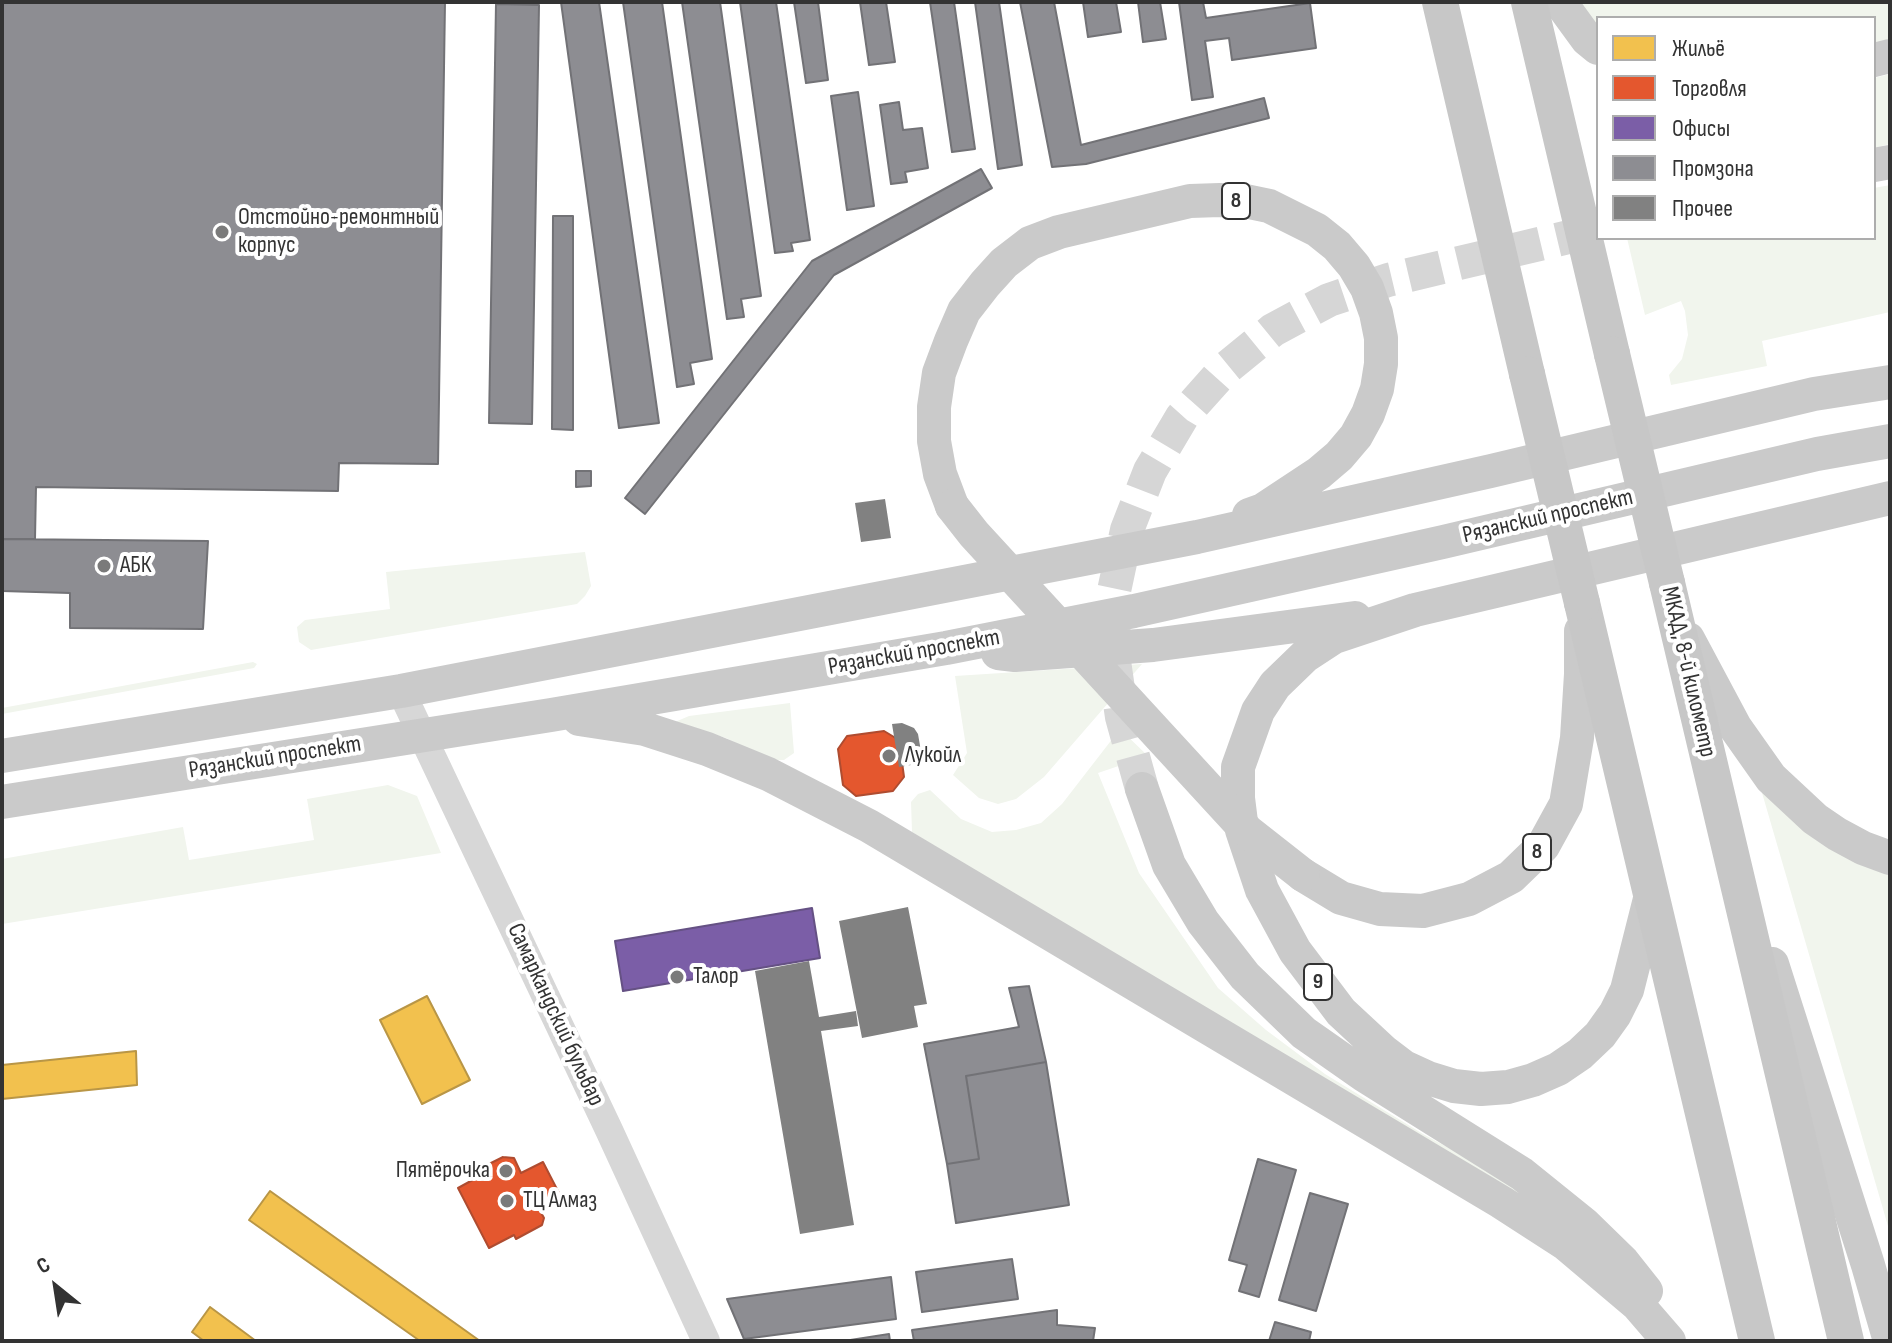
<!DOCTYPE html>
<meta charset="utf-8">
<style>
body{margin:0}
#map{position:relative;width:1892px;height:1343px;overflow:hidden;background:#fff;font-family:"Sofia Sans Condensed",sans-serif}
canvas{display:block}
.frame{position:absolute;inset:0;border:4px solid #333;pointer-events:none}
.legend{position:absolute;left:1596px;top:16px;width:280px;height:224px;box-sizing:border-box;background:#fff;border:2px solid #adadad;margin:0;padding:10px 14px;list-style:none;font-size:24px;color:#333}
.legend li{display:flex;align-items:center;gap:16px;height:40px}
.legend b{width:40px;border:2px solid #adadad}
.north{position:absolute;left:16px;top:1247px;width:80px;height:80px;-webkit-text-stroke:6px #fff;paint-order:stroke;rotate:330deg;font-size:22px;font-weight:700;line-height:32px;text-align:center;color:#333}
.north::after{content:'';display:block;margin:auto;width:28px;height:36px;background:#333;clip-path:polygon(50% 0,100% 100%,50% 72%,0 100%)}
</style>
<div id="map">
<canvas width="1892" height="1343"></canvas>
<div class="frame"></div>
<ul class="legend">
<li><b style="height:22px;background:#f2c14e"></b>Жильё</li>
<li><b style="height:22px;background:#e4572e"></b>Торговля</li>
<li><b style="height:22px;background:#7b5ea7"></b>Офисы</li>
<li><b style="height:22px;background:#8d8d92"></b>Промзона</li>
<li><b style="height:22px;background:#818181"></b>Прочее</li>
</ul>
<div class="north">С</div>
</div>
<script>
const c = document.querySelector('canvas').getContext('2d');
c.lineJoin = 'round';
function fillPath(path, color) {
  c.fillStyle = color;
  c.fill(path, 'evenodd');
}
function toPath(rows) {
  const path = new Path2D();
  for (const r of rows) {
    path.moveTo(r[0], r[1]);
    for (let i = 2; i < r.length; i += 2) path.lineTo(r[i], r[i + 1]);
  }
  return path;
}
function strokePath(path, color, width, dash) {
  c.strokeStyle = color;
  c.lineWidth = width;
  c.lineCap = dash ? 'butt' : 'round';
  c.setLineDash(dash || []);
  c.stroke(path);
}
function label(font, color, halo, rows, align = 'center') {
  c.font = font + ' "Sofia Sans Condensed",sans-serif';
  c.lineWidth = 8;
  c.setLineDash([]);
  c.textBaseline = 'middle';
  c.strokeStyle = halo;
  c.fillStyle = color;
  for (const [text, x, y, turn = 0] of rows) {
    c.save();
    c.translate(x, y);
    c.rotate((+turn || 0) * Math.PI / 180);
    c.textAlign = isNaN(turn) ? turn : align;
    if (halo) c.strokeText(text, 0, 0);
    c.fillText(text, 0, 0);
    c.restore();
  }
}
const green = toPath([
 [1577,2,1890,2,1890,44,1874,48,1874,18,1598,18,1598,37],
 [1890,74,1890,144,1874,148,1874,78],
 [1890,185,1890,312,1762,341,1767,366,1671,385,1669,375,1682,359,1688,335,1685,311,1681,301,1645,315,1627,238,1874,238,1874,188],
 [585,552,591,586,585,596,577,604,311,650,299,642,297,627,305,620,390,609,386,572],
 [253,662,257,664,254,668,2,714,2,708],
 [1142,664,1044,777,1016,799,998,804,979,798,953,775,967,753,955,676],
 [790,703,794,753,784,760,770,760,726,738,675,722,689,716],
 [1120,729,1148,756,1098,773,1139,873,1218,988,1266,1030,1325,1074,1423,1134,1499,1175,1589,1247,912,832,911,802,918,794,930,790,961,819,992,832,1016,830,1041,823,1062,804],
 [1758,779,1890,866,1890,1233],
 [388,785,417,796,441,853,2,924,2,859,183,827,189,860,314,840,307,799]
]);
const homes = toPath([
 [427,996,470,1080,422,1104,380,1020,427,996],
 [136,1051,137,1085,2,1099,2,1065,136,1051],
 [270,1191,480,1341,420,1341,249,1220,270,1191],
 [210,1307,256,1341,204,1341,192,1332,210,1307]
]);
const shops = toPath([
 [884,731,899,740,904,777,893,791,856,796,843,785,838,749,847,736,884,731],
 [503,1157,514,1158,521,1173,543,1162,560,1195,538,1207,544,1218,542,1225,516,1239,514,1235,489,1248,458,1188,478,1177,475,1171,503,1157]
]);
const offices = toPath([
 [812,908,820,958,623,991,615,941,812,908]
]);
const industry = toPath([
 [2,2,445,2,438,464,339,463,338,491,36,487,35,539,2,539,2,2],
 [561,2,599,2,659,423,619,428,561,2],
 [623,2,662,2,712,359,690,363,694,384,677,387,623,2],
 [682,2,720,2,761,296,741,299,744,317,727,319,682,2],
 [740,2,776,2,810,240,791,243,793,251,775,253,740,2],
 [794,2,818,2,828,80,806,83,794,2],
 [860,2,886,2,895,62,869,65,860,2],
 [930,2,954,2,975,149,952,152,930,2],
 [975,2,999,2,1022,165,998,169,975,2],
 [1020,2,1054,2,1081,145,1264,98,1269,118,1086,164,1052,167,1020,2],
 [1083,2,1116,2,1121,32,1088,37,1083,2],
 [1138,2,1160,2,1166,39,1143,42,1138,2],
 [1179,2,1203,2,1206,18,1310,3,1316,48,1232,60,1229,38,1205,41,1213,97,1192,100,1179,2],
 [496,4,539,5,532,424,489,423,496,4],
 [858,92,874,206,847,210,831,96,858,92],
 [899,102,903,130,922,128,928,168,905,172,907,182,891,184,880,105,899,102],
 [981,169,992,188,834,275,645,514,625,498,812,261,981,169],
 [553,216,573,216,573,430,552,429,553,216],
 [576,471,591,471,591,486,576,487,576,471],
 [2,539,208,541,203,629,70,628,70,593,2,591,2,539],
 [1029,986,1046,1062,966,1076,979,1159,947,1164,924,1044,1019,1027,1009,988,1029,986],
 [1046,1062,1069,1205,956,1223,947,1164,979,1159,966,1076,1046,1062],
 [1258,1159,1296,1170,1259,1297,1239,1291,1247,1265,1229,1260,1258,1159],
 [1310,1193,1348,1204,1316,1311,1279,1300,1310,1193],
 [1012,1259,1018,1299,922,1312,916,1272,1012,1259],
 [891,1277,896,1319,744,1339,727,1299,891,1277],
 [1057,1310,1057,1325,1095,1328,1093,1341,914,1341,912,1330,1057,1310],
 [1275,1322,1311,1332,1309,1341,1269,1341,1275,1322],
 [889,1334,890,1341,844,1341,889,1334]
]);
const building = toPath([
 [885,499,891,538,861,542,855,503],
 [902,723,914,728,918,734,923,763,899,767,892,724],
 [908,907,927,1004,914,1006,918,1027,862,1038,839,921],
 [809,961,819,1017,856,1011,858,1026,821,1031,854,1225,800,1234,755,971]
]);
const primaryTunnel = toPath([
 [1142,789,1122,717,1113,654,1114,591,1127,530,1150,471,1182,417,1224,370,1273,330,1329,300,1388,280,1598,230]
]);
const tertiary = toPath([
 [401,691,609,1130,706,1341]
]);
const primary = toPath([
 [1560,2,1587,39,1598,48],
 [1874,60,1890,56],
 [1874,165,1890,162],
 [952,506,940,474,934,441,934,407,939,373,951,341,964,311,985,284,1004,263,1030,243,1059,232,1190,201,1220,200,1245,201,1269,206,1317,230,1337,246,1354,266,1367,288,1376,313,1381,338,1381,364,1377,389,1368,414,1356,436,1339,456,1319,473,1263,510,1249,515],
 [1688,639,1735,727,1771,778,1815,819,1837,834,1863,848,1890,858],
 [998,653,1015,655,1153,645,1355,618],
 [579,719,645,729,707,749,768,774,869,826,1501,1202,1566,1244,1637,1304,1669,1341],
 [2,756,401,691,1197,537,1491,471,1814,394,1890,382],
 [1142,789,1169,865,1203,922,1245,976,1304,1033,1364,1075,1522,1174,1584,1224,1623,1262,1646,1291],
 [2,802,551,715,946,648,1134,611,1443,542,1817,454,1890,441],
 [1303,875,1341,898,1380,909,1423,911,1469,899,1511,877,1543,846,1566,804,1577,738,1581,674,1581,631],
 [1651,895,1627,990,1615,1014,1600,1035,1580,1054,1558,1069,1533,1080,1508,1087,1481,1089,1454,1086,1428,1078,1404,1067,1383,1051,1341,1012,1295,951,1262,890,1242,830,1238,798,1238,767,1258,711,1275,685,1305,656,1334,637,1415,610,1890,498],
 [1772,964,1868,1265,1890,1341]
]);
const trunk = toPath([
 [1440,2,1527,374],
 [1529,2,1612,354],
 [1667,583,1846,1341],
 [1582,603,1757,1341]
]);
const primaryBridge = toPath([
 [952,506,974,534,1247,831,1303,875]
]);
const trunkBridge = toPath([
 [1612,354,1667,583],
 [1527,374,1582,603]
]);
const markers = [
 [222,232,8,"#7a7a7a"],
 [104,566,8,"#7a7a7a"],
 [889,756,8,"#7a7a7a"],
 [677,977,8,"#7a7a7a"],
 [506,1171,8,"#7a7a7a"],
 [507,1201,8,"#7a7a7a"]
];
const shields = [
 [1236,201,28],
 [1537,852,28],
 [1318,982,28]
];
const shieldNames = [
 ["8",1236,201],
 ["8",1537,852],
 ["9",1318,982]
];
const poiNames = [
 ["Отстойно-ремонтный",238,218],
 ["корпус",238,246],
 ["АБК",120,566],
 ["Лукойл",905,756],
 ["Талор",693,977],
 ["Пятёрочка",490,1171,"right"],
 ["ТЦ Алмаз",523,1201]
];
const streetNames = [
 ["Рязанский проспект",1548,517,-13],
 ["Рязанский проспект",914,653,-10],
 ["МКАД, 8-й километр",1688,672,77],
 ["Рязанский проспект",275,758,-9],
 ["Самаркандский бульвар",555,1015,65]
];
fillPath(green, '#f1f5ed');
fillPath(homes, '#f2c14e');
strokePath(homes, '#b99646', 2);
fillPath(shops, '#e4572e');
strokePath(shops, '#af4c30', 2);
fillPath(offices, '#7b5ea7');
strokePath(offices, '#655184', 2);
fillPath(industry, '#8d8d92');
strokePath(industry, '#727276', 2);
fillPath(building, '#818181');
strokePath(primaryTunnel, '#d6d6d6', 34, [34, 17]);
strokePath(tertiary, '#d7d7d7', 28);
strokePath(primary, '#cacaca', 34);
strokePath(trunk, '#c7c7c7', 36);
strokePath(primaryBridge, '#cacaca', 34);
strokePath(trunkBridge, '#c7c7c7', 36);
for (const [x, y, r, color] of markers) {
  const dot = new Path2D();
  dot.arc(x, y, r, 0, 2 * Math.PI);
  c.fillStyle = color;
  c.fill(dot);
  strokePath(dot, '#fff', 3);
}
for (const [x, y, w] of shields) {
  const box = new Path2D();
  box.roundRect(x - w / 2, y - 18, w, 36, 6);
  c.fillStyle = '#fff';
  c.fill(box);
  strokePath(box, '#333', 2);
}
label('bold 22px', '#333', null, shieldNames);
label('24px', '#333', '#fff', poiNames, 'left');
label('24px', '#333', '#fff', streetNames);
</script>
